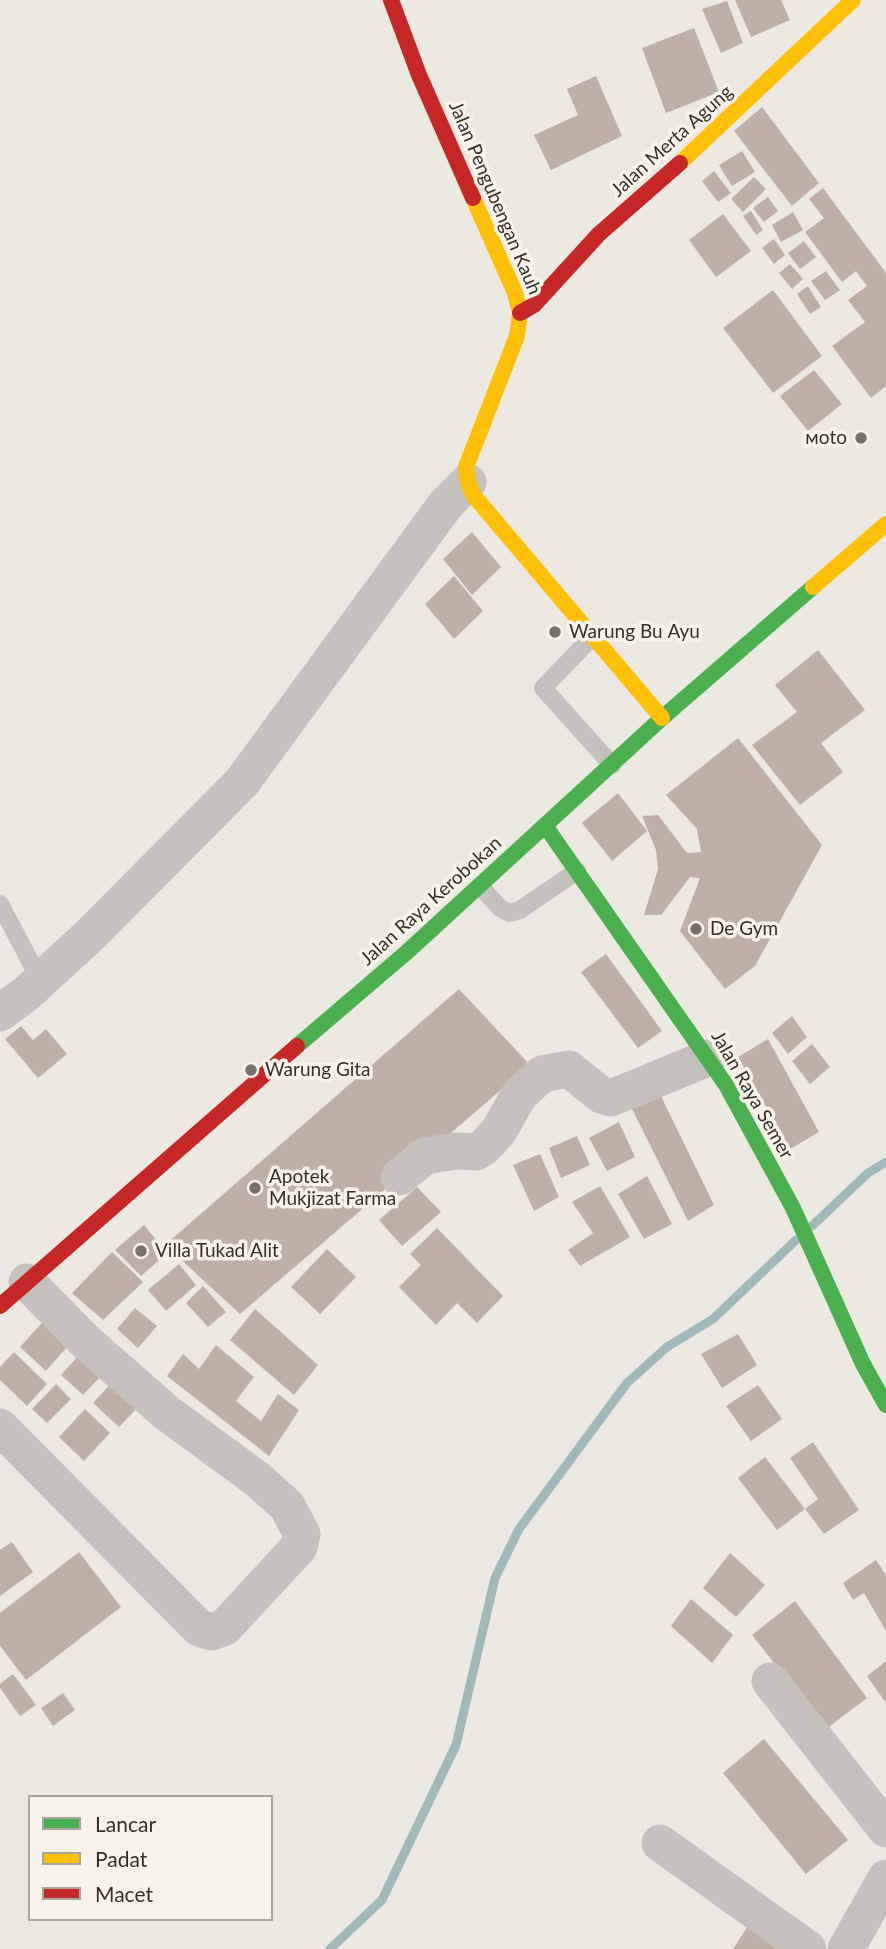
<!DOCTYPE html>
<meta charset="utf-8">
<style>
body{margin:0}
#map{position:relative;width:886px;height:1949px;overflow:hidden;background:#ece9e3;font-family:Lato,sans-serif}
canvas{display:block}
.legend{position:absolute;left:28px;top:1795px;width:245px;height:126px;box-sizing:border-box;background:#f8f3eb;border:2px solid #aaa59e;margin:0;padding:9px 12px;list-style:none;font-size:21px;color:#362f2a}
.legend li{display:flex;align-items:center;gap:14px;height:35px}
.legend b{width:35px;border:2px solid #aaa59e}
</style>
<div id="map">
<canvas width="886" height="1949"></canvas>
<ul class="legend">
<li><b style="height:9px;background:#4caf50"></b>Lancar</li>
<li><b style="height:9px;background:#ffc107"></b>Padat</li>
<li><b style="height:9px;background:#c62828"></b>Macet</li>
</ul>
</div>
<script>
const c = document.querySelector('canvas').getContext('2d');
c.lineJoin = 'round';
function toPath(rows) {
  const path = new Path2D();
  for (const r of rows) {
    path.moveTo(r[0], r[1]);
    for (let i = 2; i < r.length; i += 2) path.lineTo(r[i], r[i + 1]);
  }
  return path;
}
function strokePath(path, color, width, dash) {
  c.strokeStyle = color;
  c.lineWidth = width;
  c.lineCap = dash ? 'butt' : 'round';
  c.setLineDash(dash || []);
  c.stroke(path);
}
function fillPath(path, color) {
  c.fillStyle = color;
  c.fill(path, 'evenodd');
}
function label(font, color, halo, rows, align = 'center') {
  c.font = font + ' Lato,sans-serif';
  c.lineWidth = 7;
  c.setLineDash([]);
  c.textBaseline = 'middle';
  c.strokeStyle = halo;
  c.fillStyle = color;
  for (const [text, x, y, turn = 0] of rows) {
    c.save();
    c.translate(x, y);
    c.rotate((+turn || 0) * Math.PI / 180);
    c.textAlign = isNaN(turn) ? turn : align;
    if (halo) c.strokeText(text, 0, 0);
    c.fillText(text, 0, 0);
    c.restore();
  }
}
const stream = toPath([
 [812,1226,868,1173,886,1162],
 [330,1949,382,1900,456,1745,495,1578,519,1529,627,1383,667,1347,713,1319,796,1240]
]);
const building = toPath([
 [735,0,781,0,790,20,751,37],
 [727,1,743,43,721,53,702,9],
 [694,28,719,92,666,113,642,48],
 [596,76,622,136,551,170,534,135,578,115,567,89],
 [762,107,819,183,792,206,734,131],
 [742,151,755,172,732,186,719,165],
 [714,171,731,193,718,202,702,181],
 [754,177,766,189,743,212,731,199],
 [823,188,886,273,886,386,871,398,832,346,865,322,848,300,867,286,856,271,842,282,805,232,824,218,809,199],
 [768,197,778,211,764,222,753,208],
 [751,211,763,230,756,235,743,216],
 [793,212,803,230,781,242,772,225],
 [723,214,751,251,716,277,689,240],
 [774,239,785,255,774,264,762,248],
 [804,241,816,257,800,269,788,253],
 [790,264,803,279,792,289,779,273],
 [826,271,840,290,825,300,811,281],
 [808,286,821,307,810,314,797,294],
 [773,290,822,356,773,393,723,328],
 [814,370,842,404,808,431,780,396],
 [472,532,501,567,472,595,443,559],
 [454,576,483,611,454,639,425,604],
 [818,650,865,710,821,743,843,772,800,805,752,745,797,712,775,685],
 [738,738,822,845,755,966,725,989,680,931,700,878,690,877,661,915,644,915,658,869,656,850,642,816,658,815,687,853,701,852,697,829,666,795],
 [618,793,647,831,612,861,582,823],
 [606,954,662,1031,638,1048,581,972],
 [459,989,530,1065,240,1314,165,1245],
 [792,1016,807,1037,788,1054,772,1033],
 [21,1026,33,1040,46,1029,67,1054,38,1078,5,1039],
 [768,1039,819,1132,790,1149,738,1057],
 [812,1044,830,1067,810,1084,792,1061],
 [658,1090,714,1205,688,1221,630,1105],
 [619,1122,635,1157,607,1171,589,1138],
 [577,1136,590,1165,561,1178,549,1148],
 [540,1154,559,1197,534,1211,513,1165],
 [647,1176,672,1224,644,1239,618,1194],
 [600,1186,630,1237,580,1266,568,1250,593,1233,572,1202],
 [417,1187,441,1212,402,1246,379,1220],
 [144,1225,167,1253,141,1276,115,1250],
 [437,1228,503,1296,477,1323,457,1303,436,1325,399,1287,421,1265,410,1254],
 [327,1249,356,1277,320,1314,291,1287],
 [112,1252,143,1282,103,1320,72,1293],
 [179,1264,196,1285,166,1311,148,1290],
 [203,1286,226,1312,208,1327,186,1303],
 [135,1308,157,1326,138,1348,117,1329],
 [255,1309,318,1365,294,1395,230,1340],
 [42,1323,67,1347,46,1371,20,1347],
 [738,1334,757,1365,722,1388,701,1354],
 [216,1345,254,1377,236,1401,261,1421,278,1394,299,1410,269,1456,167,1376,183,1354,199,1369],
 [14,1352,47,1384,27,1406,0,1380,0,1367],
 [80,1354,102,1375,83,1395,61,1375],
 [118,1376,144,1401,119,1427,93,1403],
 [56,1384,71,1399,47,1423,32,1409],
 [758,1385,782,1419,751,1441,726,1406],
 [85,1409,110,1433,84,1461,59,1437],
 [813,1442,859,1510,824,1534,805,1509,777,1530,738,1478,765,1457,805,1509,818,1499,790,1458],
 [12,1542,33,1572,0,1596,0,1550],
 [79,1552,121,1607,26,1680,0,1646,0,1613],
 [730,1553,765,1585,736,1617,703,1588],
 [876,1560,886,1575,886,1631,864,1593,853,1600,843,1583],
 [691,1599,733,1635,712,1663,671,1626],
 [795,1601,867,1698,826,1729,752,1635],
 [886,1661,886,1703,867,1676],
 [13,1674,36,1705,20,1716,0,1688,0,1684],
 [63,1693,75,1710,53,1726,41,1708],
 [764,1739,848,1840,806,1874,723,1773],
 [751,1921,789,1949,733,1949]
]);
const lane = toPath([
 [593,636,543,688,612,765],
 [480,886,500,908,509,913,520,910,577,871],
 [0,904,40,980]
]);
const street = toPath([
 [0,1013,27,993,90,935,242,782,446,504,468,482],
 [399,1177,425,1156,456,1151,476,1152,484,1147,498,1132,520,1094,542,1074,569,1069,601,1095,611,1098,708,1058],
 [0,1427,199,1628,211,1632,225,1627,299,1547,302,1534,287,1506,257,1479,167,1413,85,1341,27,1282],
 [770,1681,886,1829],
 [660,1843,808,1949],
 [846,1949,886,1878]
]);
const fast = toPath([
 [546,827,726,1085,793,1208,863,1364,886,1405],
 [297,1046,407,952,662,718,813,587]
]);
const slow = toPath([
 [680,163,853,0],
 [473,198,515,293,520,313,517,336,466,467,468,482,474,496,662,718],
 [813,587,886,524]
]);
const jam = toPath([
 [391,0,419,75,473,198],
 [520,313,534,305,599,234,680,163],
 [0,1306,297,1046]
]);
const markers = [
 [861,438,7,"#76706b"],
 [555,632,7,"#76706b"],
 [696,929,7,"#76706b"],
 [251,1070,7,"#76706b"],
 [255,1188,7,"#76706b"],
 [141,1251,7,"#76706b"]
];
const streetNames = [
 ["Jalan Merta Agung",672,141,-42],
 ["Jalan Pengubengan Kauh",495,198,67],
 ["Jalan Raya Kerobokan",431,901,-42],
 ["Jalan Raya Semer",752,1095,60]
];
const poiNames = [
 ["моto",847,438,"right"],
 ["Warung Bu Ayu",569,632],
 ["De Gym",710,929],
 ["Warung Gita",265,1070],
 ["Apotek",269,1177],
 ["Mukjizat Farma",269,1199],
 ["Villa Tukad Alit",155,1251]
];
strokePath(stream, '#a1b9bb', 9);
fillPath(building, '#beb0a6');
strokePath(lane, '#c5c1bc', 18);
strokePath(street, '#c5c1bc', 37);
strokePath(fast, '#4caf50', 16);
strokePath(slow, '#ffc107', 16);
strokePath(jam, '#c62828', 16);
for (const [x, y, r, color] of markers) {
  const dot = new Path2D();
  dot.arc(x, y, r, 0, 2 * Math.PI);
  c.fillStyle = color;
  c.fill(dot);
  strokePath(dot, '#f8f3eb', 2.5);
}
label('19px', '#362f2a', '#f8f3eb', streetNames);
label('19px', '#362f2a', '#f8f3eb', poiNames, 'left');
</script>
